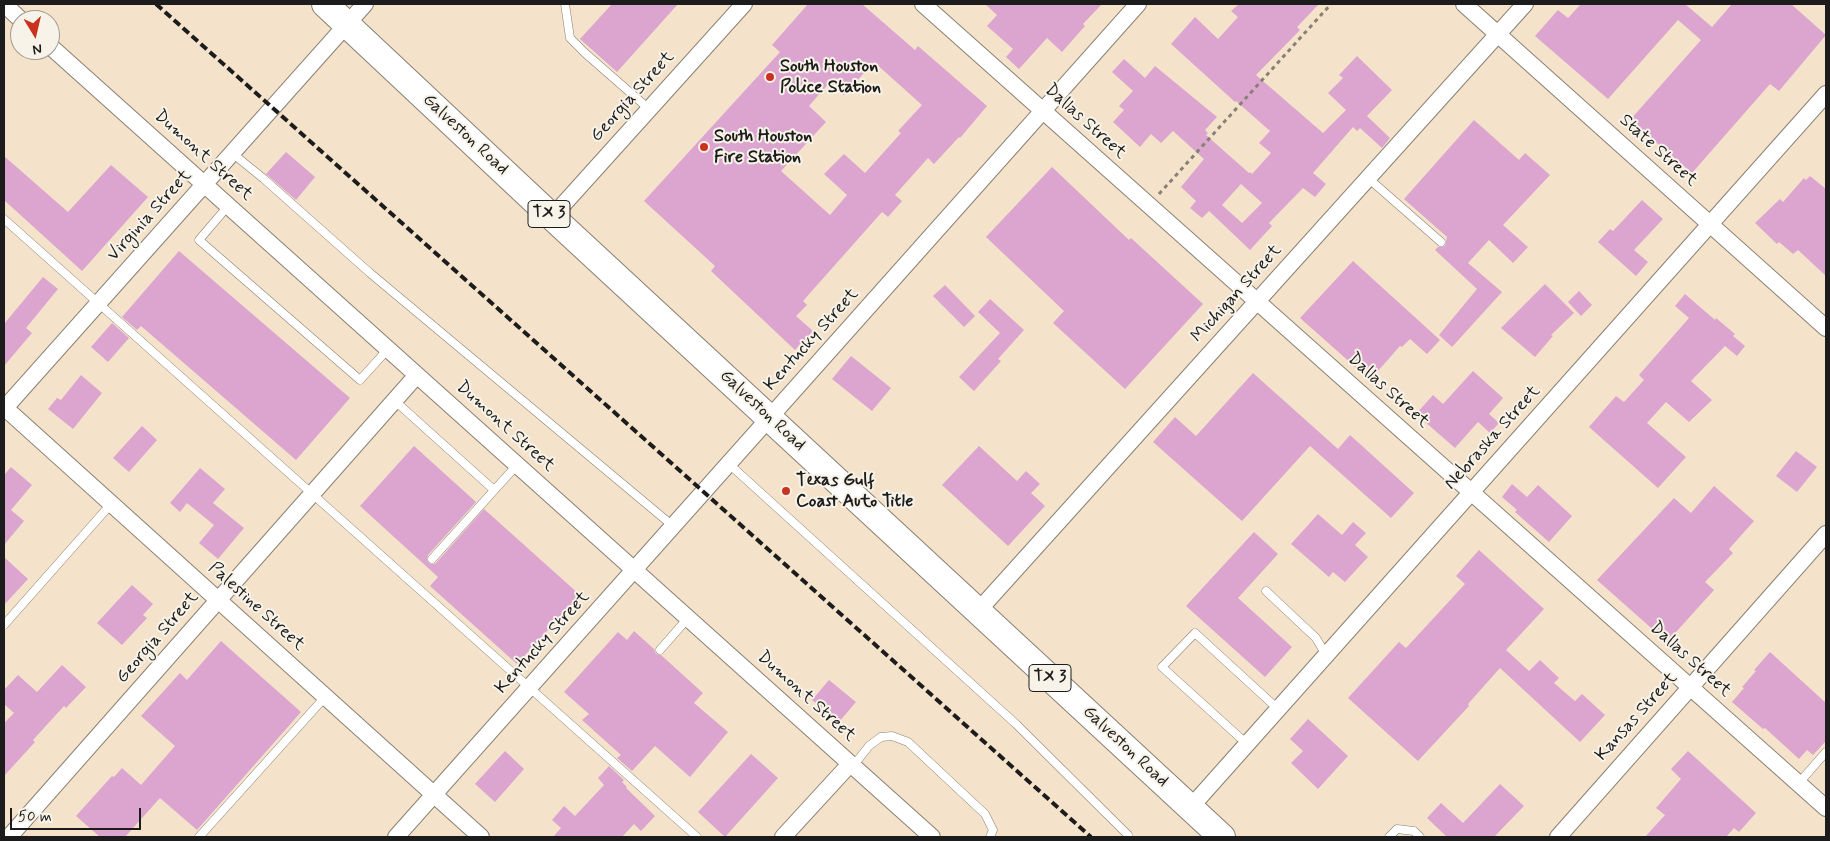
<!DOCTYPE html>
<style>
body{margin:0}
#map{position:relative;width:1830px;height:841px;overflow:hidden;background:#f4e3ca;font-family:Mynerve,sans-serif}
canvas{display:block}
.frame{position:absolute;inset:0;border:5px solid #1c1c1c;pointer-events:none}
.north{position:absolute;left:10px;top:10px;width:50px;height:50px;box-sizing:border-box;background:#f7f3e8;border:1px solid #9f9d96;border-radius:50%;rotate:171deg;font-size:14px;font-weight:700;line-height:20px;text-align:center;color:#1c1c1c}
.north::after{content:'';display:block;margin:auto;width:18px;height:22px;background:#c8321e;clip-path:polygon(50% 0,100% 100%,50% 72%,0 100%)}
.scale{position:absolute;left:10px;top:808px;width:131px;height:22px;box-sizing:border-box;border:2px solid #1c1c1c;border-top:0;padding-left:6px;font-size:15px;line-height:18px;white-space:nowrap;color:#1c1c1c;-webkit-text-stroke:4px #f7f3e8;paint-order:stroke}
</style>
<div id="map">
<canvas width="1830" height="841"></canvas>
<div class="frame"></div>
<div class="north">N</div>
<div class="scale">50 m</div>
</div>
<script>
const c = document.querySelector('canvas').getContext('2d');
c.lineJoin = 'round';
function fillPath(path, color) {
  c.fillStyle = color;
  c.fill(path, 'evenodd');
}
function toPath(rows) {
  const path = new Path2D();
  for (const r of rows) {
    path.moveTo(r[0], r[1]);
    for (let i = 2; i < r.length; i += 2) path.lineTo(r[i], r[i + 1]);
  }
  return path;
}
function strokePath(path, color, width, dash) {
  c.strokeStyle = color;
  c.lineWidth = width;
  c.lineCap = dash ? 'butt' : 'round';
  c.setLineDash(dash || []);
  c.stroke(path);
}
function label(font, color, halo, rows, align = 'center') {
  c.font = font + ' Mynerve,sans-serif';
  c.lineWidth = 4;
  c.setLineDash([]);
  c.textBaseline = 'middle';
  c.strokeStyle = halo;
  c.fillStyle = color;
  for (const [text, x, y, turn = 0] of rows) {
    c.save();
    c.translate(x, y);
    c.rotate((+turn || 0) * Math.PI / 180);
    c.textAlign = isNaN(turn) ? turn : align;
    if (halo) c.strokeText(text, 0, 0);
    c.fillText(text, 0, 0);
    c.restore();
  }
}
const building = toPath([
 [612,4,678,4,617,72,580,39],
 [808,4,862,4,915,50,918,46,987,106,960,138,959,137,934,164,928,158,895,195,902,201,888,217,882,212,803,301,807,305,796,316,813,331,795,350,711,271,715,266,644,201,780,52,772,45],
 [874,62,922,105,898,131,901,133,865,173,844,154,824,174,847,195,830,215,781,171,826,122,809,106,830,82,844,95],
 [985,4,1102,4,1083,24,1085,26,1062,52,1047,38,1019,69,1006,57,1013,49,987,26,997,15],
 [1239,4,1319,4,1297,27,1300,30,1256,75,1323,133,1346,110,1328,93,1343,78,1339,75,1357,56,1392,90,1367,116,1390,138,1382,148,1360,128,1357,131,1353,127,1313,173,1326,184,1315,197,1303,188,1269,223,1272,226,1250,250,1209,211,1202,218,1190,208,1196,201,1181,187,1204,159,1173,131,1161,143,1151,134,1140,147,1113,122,1124,110,1119,106,1133,91,1112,72,1124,59,1145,78,1155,66,1217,117,1205,130,1208,133,1206,135,1249,173,1250,172,1252,174,1271,153,1259,143,1270,131,1236,101,1235,102,1171,44,1195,17,1218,39,1238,17,1231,11],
 [1241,184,1262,203,1242,223,1222,205],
 [1581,4,1685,4,1712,27,1732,4,1791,4,1826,35,1779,91,1770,84,1692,173,1630,120,1701,40,1678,20,1608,99,1535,36,1558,10,1568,18],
 [1474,120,1519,160,1525,153,1550,175,1503,225,1528,247,1513,263,1489,240,1468,263,1502,292,1452,347,1439,335,1477,289,1435,250,1438,247,1445,246,1447,237,1404,199],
 [286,152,315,177,296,200,266,174],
 [4,156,68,212,111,165,148,197,82,271,4,200],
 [1052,167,1129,240,1131,238,1203,304,1125,389,1053,323,1064,311,986,237],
 [1810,176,1826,189,1826,276,1798,250,1793,254,1779,242,1777,244,1755,223,1780,199,1783,202,1804,178,1806,180],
 [1642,200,1663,219,1634,250,1648,262,1636,276,1598,242,1610,229,1613,231],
 [179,251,350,398,296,460,141,326,137,330,122,317],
 [1353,261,1440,340,1427,354,1410,339,1402,347,1400,346,1370,380,1300,318],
 [43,277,58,289,26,328,32,333,4,366,4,324],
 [1545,284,1574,313,1551,335,1553,336,1535,357,1501,328],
 [945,285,975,316,964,327,933,296],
 [1579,291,1592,305,1581,316,1568,302],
 [1685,294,1715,320,1716,318,1735,334,1733,336,1745,346,1737,356,1725,346,1691,381,1712,400,1689,422,1666,402,1647,423,1686,457,1658,488,1589,427,1616,396,1624,402,1644,380,1639,375,1689,318,1675,306],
 [990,299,1024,330,998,359,1001,361,974,391,959,377,1000,333,978,312],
 [112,323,129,338,108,362,91,347],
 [851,356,891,388,872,411,832,379],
 [1473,371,1503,398,1489,414,1499,423,1490,433,1478,422,1455,448,1416,414,1433,395,1443,404],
 [1253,373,1338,449,1350,435,1414,493,1391,518,1310,446,1242,521,1153,442,1175,417,1196,436],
 [81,375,102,393,73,429,48,409,57,398,61,400],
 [142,426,157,440,129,472,113,458],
 [414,446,476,502,428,555,427,560,429,563,433,564,436,563,484,509,580,595,517,664,430,586,438,577,360,506],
 [979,446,1017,481,1026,471,1040,484,1031,493,1045,506,1008,546,942,485],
 [1796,451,1817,467,1797,492,1776,476],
 [11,467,32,485,11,510,24,521,4,545,4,475],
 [200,468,225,489,213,503,244,528,218,559,199,543,214,525,187,503,180,512,170,503],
 [1512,484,1527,497,1538,485,1572,516,1549,542,1515,512,1517,510,1502,497],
 [1714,486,1754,521,1729,549,1733,553,1705,582,1714,590,1667,642,1597,580,1674,498,1691,513],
 [1318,514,1342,535,1353,522,1366,533,1355,545,1368,557,1345,582,1333,572,1329,577,1291,544],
 [1254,532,1278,554,1238,598,1292,647,1265,677,1186,606],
 [1479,550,1544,609,1506,650,1529,671,1540,660,1559,678,1554,683,1575,701,1582,694,1605,715,1580,742,1500,668,1468,704,1469,706,1418,761,1348,698,1399,642,1406,648,1465,584,1456,576],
 [4,557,28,579,4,605],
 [132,585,153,604,143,615,147,618,122,645,97,623],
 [634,631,654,649,656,654,661,655,703,693,694,703,728,732,690,777,655,746,632,771,617,758,621,755,582,720,589,714,564,692,618,632,627,640],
 [221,641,301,712,197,830,160,798,125,837,100,837,76,816,112,776,114,777,122,768,141,785,175,746,141,716,180,673,187,680],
 [1770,652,1826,703,1826,741,1813,755,1807,750,1799,759,1765,728,1763,729,1732,702,1744,688,1742,687,1756,671,1754,670],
 [62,665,86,687,66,708,64,706,33,740,35,742,4,776,4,723,14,713,4,704,4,690,18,675,37,692],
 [829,680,856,702,839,722,812,700],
 [1308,719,1348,756,1318,789,1291,763,1303,751,1290,739],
 [505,751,524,769,495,802,475,784],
 [1688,751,1756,813,1739,832,1734,828,1726,837,1645,837,1665,815,1656,808,1681,779,1671,769],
 [751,754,778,778,725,837,698,812],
 [609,766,624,780,622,782,627,787,626,788,655,816,641,831,634,824,622,837,553,837,561,828,552,820,564,806,575,816,604,785,598,778],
 [1500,784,1524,806,1494,837,1447,837,1427,818,1441,803,1463,823]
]);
const path = toPath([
 [1159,194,1331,4]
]);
const service = toPath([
 [565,4,570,38,585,53,649,109],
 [232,153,264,179,370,273,673,526],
 [1368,178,1441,242],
 [228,206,199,240,360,380,388,349],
 [4,219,697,837],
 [395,401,494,490],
 [729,464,1016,724,1128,835],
 [432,559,517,465],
 [1266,591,1316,638,1326,655],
 [4,625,111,504],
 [660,650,688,618],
 [1247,744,1162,667,1195,633,1278,709],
 [853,766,869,746,881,737,892,736,908,742,985,814,993,830,990,837],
 [1798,784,1826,752],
 [199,837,325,697],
 [1389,837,1397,829,1414,831,1420,837]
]);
const minor = toPath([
 [4,4,21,20],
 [923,4,1826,808],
 [1464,4,1826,328],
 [50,46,932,837],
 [552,217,744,4],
 [4,407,481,837],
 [4,409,365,4],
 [978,611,1525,4],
 [1190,808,1826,94],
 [9,837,417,375],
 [396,837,1138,4],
 [783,837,850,764],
 [1558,837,1826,534]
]);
const primary = toPath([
 [325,4,552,217,1222,837]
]);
const rail = toPath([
 [156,4,1091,837]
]);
const markers = [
 [770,77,5,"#c8321e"],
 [704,147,5,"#c8321e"],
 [786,491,5,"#c8321e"]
];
const shields = [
 [549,214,42],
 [1050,678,42]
];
const shieldNames = [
 ["TX 3",549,214],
 ["TX 3",1050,678]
];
const poiNames = [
 ["South Houston",780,67],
 ["Police Station",780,88],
 ["South Houston",714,137],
 ["Fire Station",714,158],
 ["Texas Gulf",796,481],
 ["Coast Auto Title",796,502]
];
const streetNames = [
 ["Georgia Street",633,97,-48],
 ["Dallas Street",1085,122,42],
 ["Galveston Road",465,135,43],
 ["State Street",1658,151,42],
 ["Dumont Street",203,156,42],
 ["Virginia Street",150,216,-48],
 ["Michigan Street",1237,294,-48],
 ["Kentucky Street",812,340,-48],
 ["Dallas Street",1388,391,42],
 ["Galveston Road",762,411,43],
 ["Dumont Street",505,427,42],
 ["Nebraska Street",1493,438,-48],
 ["Palestine Street",256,607,42],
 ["Georgia Street",158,638,-49],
 ["Kentucky Street",543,643,-48],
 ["Dallas Street",1690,660,42],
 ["Dumont Street",806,697,42],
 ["Kansas Street",1637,717,-48],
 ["Galveston Road",1125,747,43]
];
fillPath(building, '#dba5d0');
strokePath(service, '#888073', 9);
strokePath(minor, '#888073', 18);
strokePath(primary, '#888073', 28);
strokePath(path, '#888073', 3, [4, 4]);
strokePath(service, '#fff', 8);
strokePath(minor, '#fff', 16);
strokePath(primary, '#fff', 26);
strokePath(rail, '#1c1c1c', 4, [8, 4]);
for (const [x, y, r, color] of markers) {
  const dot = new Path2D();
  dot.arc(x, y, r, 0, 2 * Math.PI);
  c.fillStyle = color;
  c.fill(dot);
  strokePath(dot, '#f7f3e8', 2);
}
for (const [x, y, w] of shields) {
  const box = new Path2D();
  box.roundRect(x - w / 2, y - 13.5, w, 27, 4);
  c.fillStyle = '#f7f3e8';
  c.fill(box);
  strokePath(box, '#1c1c1c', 1);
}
label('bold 16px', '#1c1c1c', null, shieldNames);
label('bold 18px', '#1c1c1c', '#f7f3e8', poiNames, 'left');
label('18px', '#1c1c1c', '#f7f3e8', streetNames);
</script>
